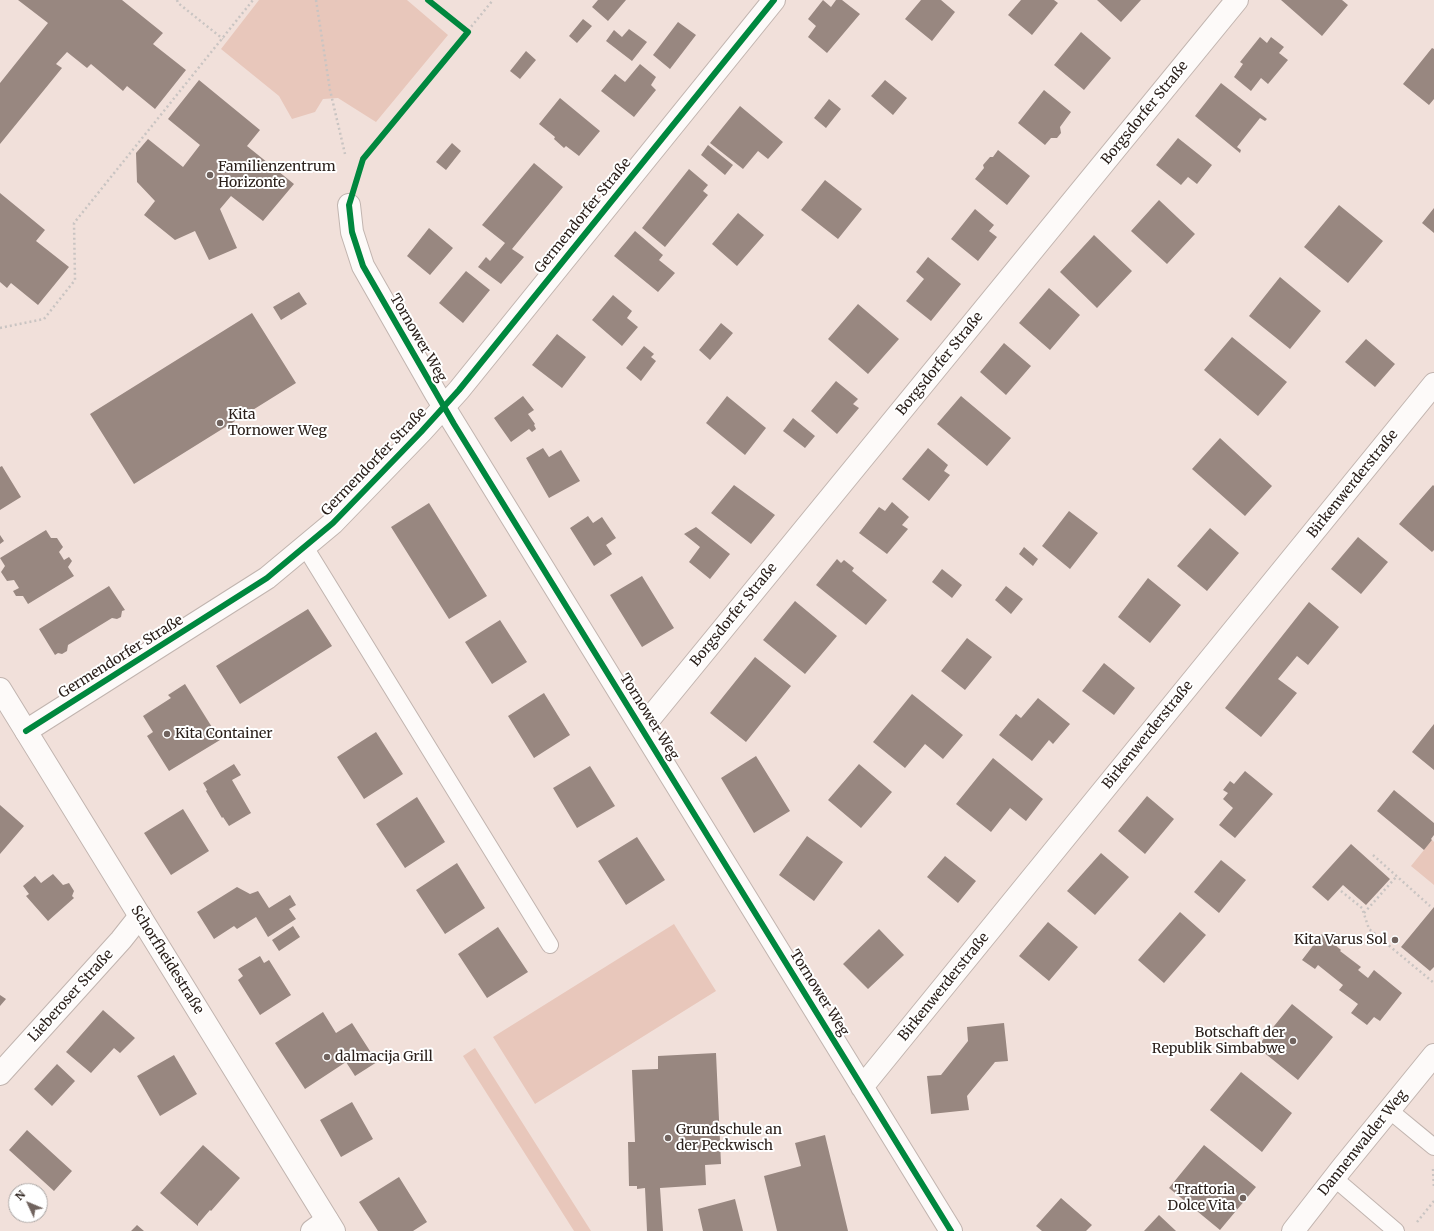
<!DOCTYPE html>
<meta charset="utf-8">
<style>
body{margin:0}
#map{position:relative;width:1434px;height:1231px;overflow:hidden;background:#f1e0da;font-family:Merriweather,serif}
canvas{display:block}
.north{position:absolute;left:8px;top:1183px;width:40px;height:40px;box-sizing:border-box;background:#fff;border:1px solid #aaa6a4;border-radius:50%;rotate:314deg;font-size:11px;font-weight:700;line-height:16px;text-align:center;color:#2b201b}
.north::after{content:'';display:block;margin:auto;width:14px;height:18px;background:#70635e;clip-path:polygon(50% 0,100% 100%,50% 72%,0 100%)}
</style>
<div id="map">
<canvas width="1434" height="1231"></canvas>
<div class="north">N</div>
</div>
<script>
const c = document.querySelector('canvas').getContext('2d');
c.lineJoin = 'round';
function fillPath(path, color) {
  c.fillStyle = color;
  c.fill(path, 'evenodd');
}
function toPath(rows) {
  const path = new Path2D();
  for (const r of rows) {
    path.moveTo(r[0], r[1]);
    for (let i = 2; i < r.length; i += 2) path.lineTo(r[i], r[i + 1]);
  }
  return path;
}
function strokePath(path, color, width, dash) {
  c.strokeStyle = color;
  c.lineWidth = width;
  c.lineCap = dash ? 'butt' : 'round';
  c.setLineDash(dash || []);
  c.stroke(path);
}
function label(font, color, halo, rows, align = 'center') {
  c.font = font + ' Merriweather,serif';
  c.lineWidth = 4;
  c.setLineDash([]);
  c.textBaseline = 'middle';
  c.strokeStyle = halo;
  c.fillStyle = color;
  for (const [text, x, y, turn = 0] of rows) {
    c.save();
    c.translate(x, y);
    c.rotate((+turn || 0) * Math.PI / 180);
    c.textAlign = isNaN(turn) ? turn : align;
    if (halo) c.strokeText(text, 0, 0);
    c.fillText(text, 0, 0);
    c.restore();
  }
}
const green = toPath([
 [259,0,407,0,448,35,376,122,338,98,323,99,315,112,292,119,279,96,221,49],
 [1432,840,1434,842,1434,885,1411,866],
 [674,924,716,991,535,1104,493,1037],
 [475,1048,591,1231,574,1231,463,1056]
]);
const building = toPath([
 [18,0,122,0,163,33,153,44,186,70,155,109,127,86,123,91,91,64,87,68,67,52,56,64,62,68,0,144,0,83,48,23],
 [598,0,626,0,608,21,592,7],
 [823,0,831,7,836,0,842,0,860,14,827,53,808,37,816,26,808,19],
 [921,0,941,0,955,12,932,41,905,19],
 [1021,0,1054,0,1058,3,1032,35,1008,15],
 [1097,0,1141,0,1121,22],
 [1281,0,1342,0,1348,5,1322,36],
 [583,19,592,26,577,43,569,36],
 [678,22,696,35,670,69,653,55],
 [629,29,647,42,632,61,606,41,614,30,622,37],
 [1081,32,1111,58,1084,90,1054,65],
 [1260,37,1267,43,1271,37,1284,47,1279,53,1288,60,1268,84,1261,78,1251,91,1234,77,1243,64,1240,62],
 [1432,48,1434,49,1434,99,1429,105,1403,84],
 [526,51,536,60,520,79,510,71],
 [640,64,656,77,651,85,656,90,634,117,601,91,615,74,625,82],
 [199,80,260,130,247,146,294,184,263,221,231,196,220,209,237,248,209,260,195,231,175,240,144,215,155,201,137,182,136,153,148,139,183,167,200,145,168,119],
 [885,80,907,98,893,115,871,96],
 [1221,83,1267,119,1265,121,1260,118,1237,147,1241,150,1240,153,1195,116],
 [1044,90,1071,112,1060,127,1061,133,1057,138,1051,138,1045,145,1018,123],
 [560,98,600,131,579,156,566,146,564,148,554,139,555,137,539,124],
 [829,99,841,109,826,128,814,118],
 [740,106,783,142,768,159,758,151,743,169,710,143],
 [1178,138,1212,165,1197,184,1188,177,1181,185,1156,165],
 [452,143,461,151,446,170,436,162],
 [708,145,733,165,725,175,701,155],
 [998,150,1030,176,1007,205,975,179,984,168,983,165,990,157,993,157],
 [534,163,563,187,512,249,524,257,501,284,478,267,486,257,490,261,505,243,482,225],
 [689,169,708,185,703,191,708,195,665,247,642,228],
 [825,180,862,209,838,239,801,210],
 [0,193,45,230,36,241,69,267,38,305,11,283,7,288,0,282],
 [1159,200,1195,234,1167,264,1131,231],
 [1339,205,1383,241,1348,283,1304,247],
 [1434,208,1434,233,1422,223],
 [975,209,994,225,989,231,997,237,978,261,951,239],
 [738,213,764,235,737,266,712,244],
 [429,228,453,248,430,275,407,256],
 [635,231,663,255,659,260,675,273,658,292,614,256],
 [1094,235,1132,271,1097,308,1060,272],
 [928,257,961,284,931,321,906,301,924,279,916,272],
 [466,271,490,290,463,323,439,303],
 [1280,277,1321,311,1290,349,1249,316],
 [1049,288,1080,315,1050,350,1019,323],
 [299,292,307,304,281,320,273,307],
 [613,295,632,311,627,318,638,327,622,346,592,320],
 [858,304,899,339,868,374,828,339],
 [252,313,296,383,134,484,90,414],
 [721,323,733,333,710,360,699,350],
 [557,334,586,357,562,388,532,365],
 [1232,337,1287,382,1258,416,1204,370],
 [1366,339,1395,364,1375,387,1345,362],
 [1004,343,1031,366,1006,395,980,372],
 [644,346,654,354,651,357,656,361,641,381,626,368],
 [836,381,858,399,853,404,859,408,837,434,811,411],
 [523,396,534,410,528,414,535,424,534,425,536,429,532,432,529,429,511,442,494,418],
 [727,396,766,428,745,455,706,423],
 [961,396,1011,438,987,466,937,424],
 [793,418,815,436,805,448,783,431],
 [1220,438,1272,486,1245,516,1192,469],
 [543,448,549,457,561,450,580,481,549,498,526,458],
 [928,448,948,465,944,471,950,475,929,501,902,479],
 [2,466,21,497,0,510,0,467],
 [734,485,775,515,751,544,711,513],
 [1433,485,1434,486,1434,550,1432,552,1399,524],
 [892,502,909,517,902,525,908,529,887,554,859,533,879,507,885,511],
 [429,503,487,596,449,619,391,527],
 [1069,511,1098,533,1070,569,1042,546],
 [588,516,593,523,602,517,616,538,606,545,612,554,594,566,570,528],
 [696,527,730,554,710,579,689,562,700,547,684,534],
 [1210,528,1239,553,1207,591,1177,566],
 [46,530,51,538,57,538,63,547,59,552,64,560,69,557,72,561,68,567,74,576,28,604,23,596,16,596,13,591,19,588,14,580,7,581,1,572,5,566,0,558],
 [0,535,4,541,0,544],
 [1358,537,1388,562,1361,594,1331,569],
 [1024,547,1038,559,1033,566,1019,554],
 [837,559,841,563,844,560,854,568,852,571,887,600,866,625,816,585],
 [942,569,962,585,952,598,932,582],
 [642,576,674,628,642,647,610,595],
 [1148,578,1181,605,1150,643,1118,617],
 [109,586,125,610,122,611,121,617,117,619,112,618,68,645,67,651,62,654,58,653,55,655,39,629],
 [1006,586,1023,599,1011,614,995,600],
 [795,601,837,636,805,674,763,640],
 [1309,602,1339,627,1308,665,1297,656,1278,679,1297,693,1261,737,1225,708],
 [308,609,332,646,240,704,216,666],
 [500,620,527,662,492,684,465,642],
 [967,638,992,657,965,690,941,671],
 [755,657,791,686,746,742,710,713],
 [1104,663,1135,688,1114,715,1082,691],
 [185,684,220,740,169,771,147,736,153,732,143,716,171,698,168,695],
 [544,693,570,735,534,758,508,716],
 [912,694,963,735,943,759,925,744,905,768,873,742],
 [1038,698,1070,724,1053,744,1049,740,1032,761,999,735,1016,714,1021,718],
 [1434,724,1434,770,1412,752],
 [376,732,403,774,364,799,337,757],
 [756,756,790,811,754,833,721,778],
 [993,758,1043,799,1026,821,1010,808,991,832,956,804],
 [234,764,241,775,232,780,251,813,229,826,223,817,222,818,206,791,207,790,203,783],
 [859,764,892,792,861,828,828,800],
 [590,766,615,806,577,828,553,788],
 [1245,771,1273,794,1235,838,1219,825,1233,808,1223,799,1228,793,1223,790,1230,781,1234,784],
 [1394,790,1434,823,1434,835,1431,839,1432,840,1424,850,1377,811],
 [1147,796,1174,819,1145,854,1118,831],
 [417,797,445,842,405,868,376,824],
 [0,805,24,826,0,854],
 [183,809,209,851,171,875,144,833],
 [807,836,843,862,814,901,779,875],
 [637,837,665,880,626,905,598,861],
 [1351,844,1390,879,1366,905,1343,885,1328,901,1312,887],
 [1101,853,1129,877,1095,915,1067,891],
 [945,856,976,881,958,903,927,877],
 [1221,860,1246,880,1219,913,1194,892],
 [457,863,485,908,445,934,416,890],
 [53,874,63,885,69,883,74,891,72,896,74,898,48,921,26,896,29,894,23,886,35,876,41,883],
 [237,887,250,894,258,891,269,908,290,895,296,905,289,909,296,919,268,937,256,917,237,929,234,926,214,939,197,912],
 [1434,907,1434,967,1430,971,1401,947],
 [1180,912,1206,935,1164,983,1138,960],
 [1048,922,1078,947,1049,981,1019,956],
 [293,926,300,937,279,951,272,940],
 [498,927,528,972,487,998,458,954],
 [879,929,904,955,868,989,843,964],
 [1322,934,1341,950,1340,951,1361,967,1358,970,1368,978,1374,970,1402,993,1380,1021,1374,1017,1367,1025,1351,1013,1358,1004,1339,990,1343,985,1318,965,1315,969,1302,960],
 [260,956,264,963,269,960,291,995,260,1015,238,980,243,976,238,969],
 [0,995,6,999,0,1006],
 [1292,1004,1333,1037,1298,1080,1257,1047],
 [103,1010,135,1038,120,1053,114,1048,91,1073,66,1052],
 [323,1012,336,1033,352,1023,377,1062,355,1076,346,1062,305,1089,275,1043],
 [1004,1023,1008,1061,995,1062,967,1096,969,1110,931,1114,927,1076,941,1075,968,1041,967,1027],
 [716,1053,721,1164,705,1165,706,1185,660,1188,663,1231,647,1231,645,1188,637,1189,637,1186,629,1186,628,1142,635,1142,632,1070,658,1069,658,1056],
 [174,1055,197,1094,160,1116,137,1076],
 [57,1064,75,1081,52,1106,34,1089],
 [1241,1072,1292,1113,1262,1152,1210,1110],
 [352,1102,373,1139,341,1157,320,1120],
 [27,1130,72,1171,54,1191,9,1150],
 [825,1135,848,1231,777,1231,764,1176,801,1166,795,1143],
 [203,1145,240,1178,211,1211,210,1210,198,1224,198,1226,160,1193],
 [1204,1145,1256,1187,1220,1230,1169,1188],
 [399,1177,427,1222,413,1231,378,1231,359,1202],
 [1061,1198,1092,1225,1086,1231,1042,1231,1036,1226],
 [735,1199,743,1231,703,1231,698,1209],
 [1159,1215,1176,1231,1144,1231],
 [137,1225,144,1231,131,1231]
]);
const path = toPath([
 [177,0,178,3,223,39],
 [316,0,330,90,345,154],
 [428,0,468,32],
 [356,182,363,159,493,0],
 [0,328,44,319,75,280,74,223,253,0],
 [1373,855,1430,906],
 [1341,891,1362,908,1369,929,1434,983],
 [1364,913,1397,876],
 [1433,1169,1434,1189],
 [1417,1222,1434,1201]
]);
const lane = toPath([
 [305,547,550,945],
 [1389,1110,1434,1147],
 [1334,1178,1396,1231]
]);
const street = toPath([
 [349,205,352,232,363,266,436,394,951,1231],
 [642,728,1237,0],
 [26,731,267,578,333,523,421,432,459,390,774,0],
 [0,1074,121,940,140,916],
 [862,1087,1434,384],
 [312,1231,327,1220],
 [1293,1231,1342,1168,1434,1055]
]);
const secondary = toPath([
 [0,689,334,1231]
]);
const cycleway = toPath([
 [428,0,468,32,363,159,349,205,352,232,363,266,454,424,951,1231],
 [26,731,267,578,333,523,421,432,459,390,774,0]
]);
const markers = [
 [210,175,4,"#70635e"],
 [220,423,4,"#70635e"],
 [167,734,4,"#70635e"],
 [1395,940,4,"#70635e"],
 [1293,1041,4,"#70635e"],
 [327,1057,4,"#70635e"],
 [668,1138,4,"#70635e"],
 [1243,1198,4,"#70635e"]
];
const streetNames = [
 ["Borgsdorfer Straße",1145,113,-51],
 ["Germendorfer Straße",583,216,-51],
 ["Tornower Weg",418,338,60],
 ["Borgsdorfer Straße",940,364,-51],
 ["Germendorfer Straße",374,462,-46],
 ["Birkenwerderstraße",1353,484,-51],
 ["Borgsdorfer Straße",734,615,-51],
 ["Germendorfer Straße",121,657,-32],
 ["Tornower Weg",649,717,58],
 ["Birkenwerderstraße",1148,735,-51],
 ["Schorfheidestraße",167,960,58],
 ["Birkenwerderstraße",944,987,-51],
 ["Tornower Weg",819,993,58],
 ["Lieberoser Straße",71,996,-48],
 ["Dannenwalder Weg",1363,1143,-51]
];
const poiNames = [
 ["Familienzentrum",218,167],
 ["Horizonte",218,183],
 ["Kita",228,415],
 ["Tornower Weg",228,431],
 ["Kita Container",175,734],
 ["Kita Varus Sol",1387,940,"right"],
 ["Botschaft der",1285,1033,"right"],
 ["Republik Simbabwe",1285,1049,"right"],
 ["dalmacija Grill",335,1057],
 ["Grundschule an",676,1130],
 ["der Peckwisch",676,1146],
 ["Trattoria",1235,1190,"right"],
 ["Dolce Vita",1235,1206,"right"]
];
fillPath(green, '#e8c7bb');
fillPath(building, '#988780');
strokePath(lane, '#c1b4af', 18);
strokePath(street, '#c1b4af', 24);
strokePath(secondary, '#c1b4af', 24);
strokePath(path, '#c9c4c2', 2.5, [2, 3]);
strokePath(lane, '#fdfaf9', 16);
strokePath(street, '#fdfaf9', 22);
strokePath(secondary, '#fdfaf9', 22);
strokePath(cycleway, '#00873e', 6);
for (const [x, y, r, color] of markers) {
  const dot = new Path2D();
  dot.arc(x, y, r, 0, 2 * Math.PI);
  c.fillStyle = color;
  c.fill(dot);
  strokePath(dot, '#fff', 1.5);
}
label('14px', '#2b201b', '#fff', streetNames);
label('14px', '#2b201b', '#fff', poiNames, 'left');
</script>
